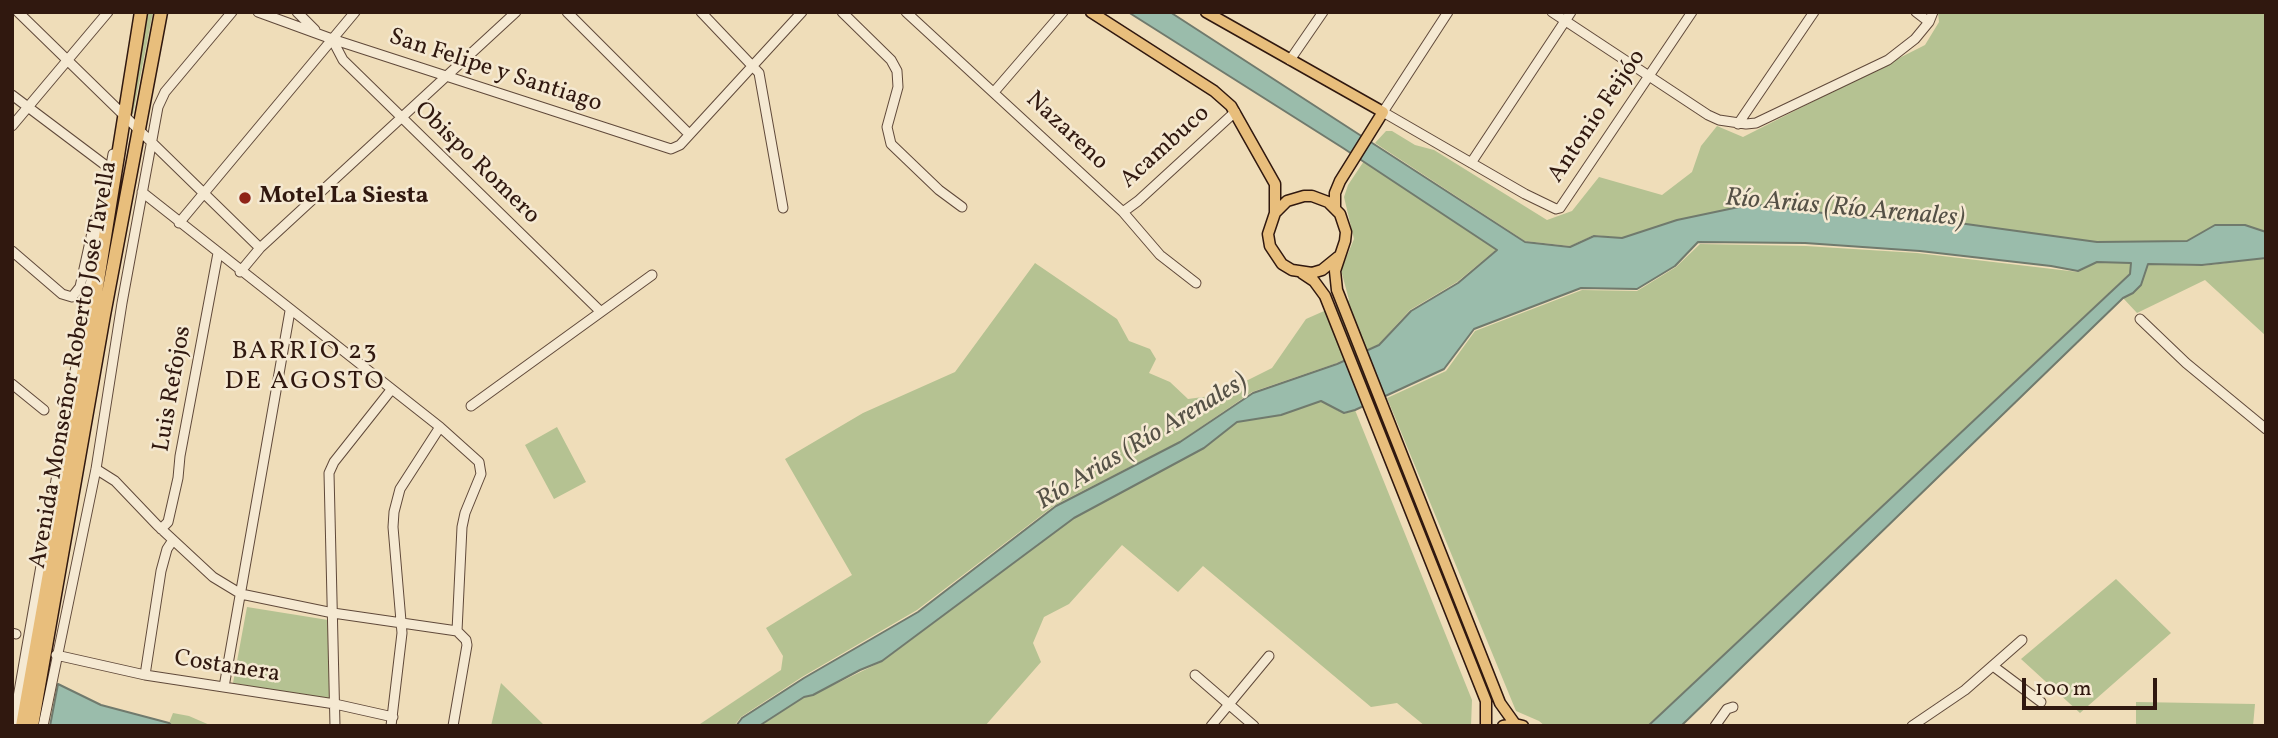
<!DOCTYPE html>
<meta charset="utf-8">
<style>
body{margin:0}
#map{position:relative;width:2278px;height:738px;overflow:hidden;background:#efddb9;font-family:Vollkorn,serif}
canvas{display:block}
.frame{position:absolute;inset:0;border:14px solid #30180f;pointer-events:none}
.scale{position:absolute;left:2022px;top:678px;width:135px;height:32px;box-sizing:border-box;border:4px solid #30180f;border-top:0;padding-left:9px;font-size:21px;line-height:24px;white-space:nowrap;color:#30180f;-webkit-text-stroke:5px #f5e9d2;paint-order:stroke}
</style>
<div id="map">
<canvas width="2278" height="738"></canvas>
<div class="frame"></div>
<div class="scale">100 m</div>
</div>
<script>
const c = document.querySelector('canvas').getContext('2d');
c.lineJoin = 'round';
function fillPath(path, color) {
  c.fillStyle = color;
  c.fill(path, 'evenodd');
}
function toPath(rows) {
  const path = new Path2D();
  for (const r of rows) {
    path.moveTo(r[0], r[1]);
    for (let i = 2; i < r.length; i += 2) path.lineTo(r[i], r[i + 1]);
  }
  return path;
}
function strokePath(path, color, width, dash) {
  c.strokeStyle = color;
  c.lineWidth = width;
  c.lineCap = dash ? 'butt' : 'round';
  c.setLineDash(dash || []);
  c.stroke(path);
}
function label(font, color, halo, rows, align = 'center') {
  c.font = font + ' Vollkorn,serif';
  c.lineWidth = 5;
  c.setLineDash([]);
  c.textBaseline = 'middle';
  c.strokeStyle = halo;
  c.fillStyle = color;
  for (const [text, x, y, turn = 0] of rows) {
    c.save();
    c.translate(x, y);
    c.rotate((+turn || 0) * Math.PI / 180);
    c.textAlign = isNaN(turn) ? turn : align;
    if (halo) c.strokeText(text, 0, 0);
    c.fillText(text, 0, 0);
    c.restore();
  }
}
const green = toPath([
 [144,12,153,12,133,114,131,113],
 [1938,12,2266,12,2266,232,2245,225,2215,225,2188,241,2097,242,1966,224,1854,217,1752,204,1677,220,1622,238,1594,235,1570,246,1525,241,1375,143,1386,131,1392,131,1415,145,1434,150,1547,220,1572,211,1599,177,1662,195,1692,172,1701,146,1717,126,1743,137,1925,45,1939,22],
 [1364,161,1497,249,1457,282,1410,310,1378,345,1334,364,1252,392,1179,442,1055,505,917,610,802,677,741,717,734,726,697,726,781,670,783,656,766,628,852,575,785,459,863,413,955,372,1035,263,1117,319,1129,341,1150,349,1156,359,1149,373,1170,382,1188,399,1218,395,1272,368,1306,319,1349,300,1341,270,1354,239,1344,197,1348,185],
 [1700,244,1806,246,1917,253,2078,272,2097,262,2130,263,2130,273,1647,726,1545,726,1539,721,1516,711,1387,398,1446,371,1475,331,1582,290,1637,291,1676,267],
 [2266,258,2266,336,2205,280,2137,313,2123,298,2133,293,2141,285,2148,264,2202,266],
 [1321,401,1344,414,1355,410,1472,700,1471,726,1425,726,1397,703,1371,707,1203,566,1178,592,1122,545,1069,604,1044,617,1033,643,1041,662,985,726,760,726,804,697,813,695,883,661,1074,518,1204,448,1237,422,1281,415],
 [557,427,586,482,554,499,525,445],
 [2116,579,2171,633,2080,713,2021,659],
 [247,607,328,620,330,700,233,683],
 [501,683,545,726,491,726],
 [2136,702,2255,704,2253,726,2136,726],
 [173,713,189,716,212,726,172,726,169,723]
]);
const water = toPath([
 [1128,12,1170,12,1525,242,1570,247,1594,236,1622,238,1677,220,1753,204,1854,217,1966,224,2097,242,2187,241,2215,225,2245,225,2266,232,2266,258,2202,265,2148,264,2141,285,2133,293,2123,298,1681,726,1648,726,2130,274,2131,263,2097,262,2078,271,2051,266,1920,251,1805,243,1698,242,1675,266,1637,289,1581,288,1474,329,1444,369,1355,410,1344,413,1321,401,1281,415,1237,422,1204,448,1074,518,882,661,860,670,813,695,804,697,759,726,736,726,742,718,804,678,918,612,1056,506,1180,442,1253,393,1337,364,1379,345,1411,311,1458,283,1497,250,1343,148,1128,12],
 [58,684,101,705,169,723,172,726,50,726,58,684]
]);
const minor = toPath([
 [18,12,260,248],
 [258,12,332,39,671,149,680,145,802,12],
 [297,12,315,30],
 [567,12,689,134],
 [701,12,759,73,783,208],
 [842,12,891,60,897,71,898,87,887,127,891,144,939,190,962,207],
 [906,12,1123,212,1160,255,1196,283],
 [1448,12,1383,112,1525,194,1556,209,1560,208,1692,12],
 [1552,12,1708,115,1719,120,1746,124,1756,123,1888,60,1915,39,1929,22,1933,12],
 [1916,12,1929,22],
 [332,39,343,60,600,311],
 [1290,60,1323,12],
 [994,92,1063,12],
 [12,95,109,168,108,171],
 [1738,124,1814,12],
 [12,126,108,12],
 [1471,163,1571,12],
 [142,192,440,427,479,462,481,474,465,513,462,527,457,631,466,640,467,645,453,726],
 [1123,212,1138,201,1235,112],
 [179,223,355,12],
 [12,251,62,294,72,297,80,287,95,219],
 [240,272,260,248,516,12],
 [2140,319,2186,363,2266,429],
 [12,384,44,410],
 [471,406,652,275],
 [96,469,115,481,157,525,213,577,241,594,333,613,457,631],
 [161,529,168,522,178,478,180,456,218,253],
 [12,633,16,634],
 [56,655,145,675,335,704,393,717],
 [1993,666,2041,702],
 [145,675,161,571,167,549,173,540],
 [1195,675,1254,726],
 [224,687,290,311],
 [13,726,113,154],
 [43,726,96,469,122,303,158,107,165,92,232,12],
 [335,726,329,473,334,462,391,390],
 [391,726,402,633,393,527,394,512,400,489,440,427],
 [1211,726,1269,656],
 [1715,726,1727,709,1733,707],
 [1912,726,1965,690,2022,640]
]);
const major = toPath([
 [1091,12,1214,91,1231,106,1275,184,1275,213],
 [1206,12,1383,112,1340,181,1335,193,1335,207],
 [1338,257,1322,270,1312,273,1292,270,1282,264,1270,246,1268,234,1275,213,1287,201,1304,196,1312,196,1328,202,1340,214,1346,232,1345,241,1335,271,1337,290,1500,703,1515,724],
 [1302,273,1314,281,1325,296,1486,701,1486,726],
 [1503,726,1515,724,1523,726]
]);
const highway = toPath([
 [22,726,71,449,141,12],
 [32,726,104,315,161,12]
]);
const markers = [
 [245,198,7,"#8f2418"]
];
const streetNames = [
 ["San Felipe y Santiago",495,72,18],
 ["Antonio Feijóo",1598,117,-56],
 ["Nazareno",1066,132,43],
 ["Acambuco",1166,148,-42],
 ["Obispo Romero",476,164,44],
 ["Avenida Monseñor Roberto José Tavella",75,365,-80],
 ["Luis Refojos",174,389,-80],
 ["Costanera",227,668,9]
];
const poiNames = [
 ["Motel La Siesta",259,198]
];
const waterNames = [
 ["Río Arias (Río Arenales)",1845,210,5],
 ["Río Arias (Río Arenales)",1143,443,-31]
];
const neighbourhoodNames = [
 ["BARRIO 23",305,353],
 ["DE AGOSTO",305,383]
];
fillPath(green, '#b5c292');
fillPath(water, '#9abcab');
strokePath(water, '#707a6d', 2);
strokePath(minor, '#60493a', 11);
strokePath(major, '#30180f', 13);
strokePath(highway, '#30180f', 15);
strokePath(minor, '#f5e9d2', 9);
strokePath(major, '#e8be7c', 10);
strokePath(highway, '#e8be7c', 12);
for (const [x, y, r, color] of markers) {
  const dot = new Path2D();
  dot.arc(x, y, r, 0, 2 * Math.PI);
  c.fillStyle = color;
  c.fill(dot);
  strokePath(dot, '#f5e9d2', 2.5);
}
label('24px', '#30180f', '#f5e9d2', streetNames);
label('bold 24px', '#30180f', '#f5e9d2', poiNames, 'left');
label('italic 26px', '#555146', '#f5e9d2', waterNames);
c.letterSpacing = '2px';
label('26px', '#30180f', '#f5e9d2', neighbourhoodNames);
c.letterSpacing = '0px';
</script>
